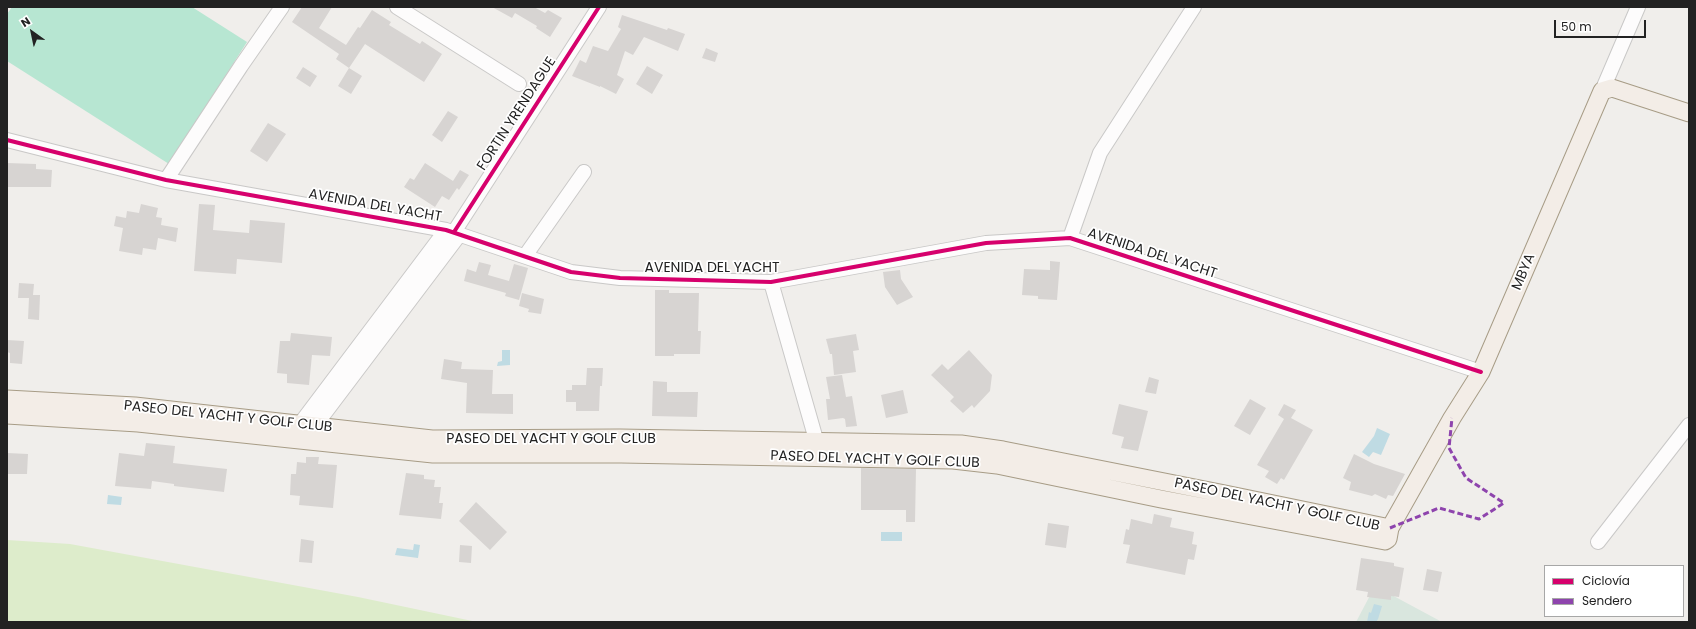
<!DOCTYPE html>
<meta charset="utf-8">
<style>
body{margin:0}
#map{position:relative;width:1696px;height:629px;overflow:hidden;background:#f0eeeb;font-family:Poppins,sans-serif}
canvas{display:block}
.frame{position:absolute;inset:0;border:8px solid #222;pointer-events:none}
.legend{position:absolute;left:1544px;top:565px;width:140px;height:52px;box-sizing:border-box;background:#fff;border:1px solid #a7a7a7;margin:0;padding:5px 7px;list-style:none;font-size:12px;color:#222}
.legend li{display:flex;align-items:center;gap:8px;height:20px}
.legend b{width:20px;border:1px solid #a7a7a7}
.north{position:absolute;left:12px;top:12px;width:40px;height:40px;-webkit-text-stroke:3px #fff;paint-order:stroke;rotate:327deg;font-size:11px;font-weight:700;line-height:16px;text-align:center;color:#222}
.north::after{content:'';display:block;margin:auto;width:14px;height:18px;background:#222;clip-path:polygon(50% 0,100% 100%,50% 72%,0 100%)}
.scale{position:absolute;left:1554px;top:20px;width:92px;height:18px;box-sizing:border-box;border:2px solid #222;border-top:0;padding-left:5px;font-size:12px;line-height:14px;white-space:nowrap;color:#222;-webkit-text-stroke:3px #fff;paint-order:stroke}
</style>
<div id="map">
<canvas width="1696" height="629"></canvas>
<div class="frame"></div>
<ul class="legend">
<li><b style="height:5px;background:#d6006c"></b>Ciclovía</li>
<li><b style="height:5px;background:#8e44ad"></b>Sendero</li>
</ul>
<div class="north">N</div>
<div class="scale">50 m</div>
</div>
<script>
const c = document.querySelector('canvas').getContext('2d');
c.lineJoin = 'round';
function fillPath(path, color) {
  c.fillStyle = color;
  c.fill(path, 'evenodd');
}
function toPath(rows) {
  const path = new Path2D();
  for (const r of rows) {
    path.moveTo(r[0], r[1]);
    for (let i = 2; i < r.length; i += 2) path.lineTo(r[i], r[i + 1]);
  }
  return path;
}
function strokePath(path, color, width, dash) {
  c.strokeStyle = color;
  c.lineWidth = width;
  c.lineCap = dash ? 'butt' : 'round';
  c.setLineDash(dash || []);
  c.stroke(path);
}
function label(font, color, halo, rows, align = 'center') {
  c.font = font + ' Poppins,sans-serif';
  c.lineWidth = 3.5;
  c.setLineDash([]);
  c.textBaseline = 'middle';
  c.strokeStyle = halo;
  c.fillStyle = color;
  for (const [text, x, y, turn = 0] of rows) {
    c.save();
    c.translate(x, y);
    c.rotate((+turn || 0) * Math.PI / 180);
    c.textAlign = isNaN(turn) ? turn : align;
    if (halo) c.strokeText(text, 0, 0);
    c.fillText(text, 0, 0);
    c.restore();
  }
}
const grass = toPath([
 [7,540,70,544,358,597,477,622,7,622]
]);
const wetland = toPath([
 [1375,586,1442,622,1356,622]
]);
const pitch = toPath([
 [12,7,192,7,247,42,169,164,7,61,7,14]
]);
const water = toPath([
 [502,350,510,350,510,365,497,366,498,362,502,361],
 [1377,428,1390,434,1381,455,1373,452,1369,457,1362,452,1374,436],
 [108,495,122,497,121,505,107,504],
 [881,532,902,532,902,541,881,541],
 [414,544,420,545,418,558,395,555,397,548,413,550],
 [1374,604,1382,606,1378,619,1376,622,1367,622,1369,612,1371,613]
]);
const building = toPath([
 [302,7,332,7,319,28,346,45,358,27,360,28,372,10,391,22,389,25,420,44,422,41,442,54,424,82,365,44,349,68,336,59,339,54,292,22],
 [492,7,534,7,545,13,548,10,562,18,550,37,536,28,537,26,515,13,512,18],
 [622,15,667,30,668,28,685,34,678,51,644,37,633,55,625,51,617,75,624,79,616,94,600,86,600,87,572,76,580,60,586,63,593,46,608,51,621,29,618,27],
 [706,48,718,53,715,62,702,58],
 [647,66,663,75,652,94,636,84],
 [303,67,317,76,310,87,296,78],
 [349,68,362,76,351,94,338,86],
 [448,111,458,117,442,142,432,135],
 [268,123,286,134,267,162,250,151],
 [7,163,36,164,36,169,52,170,51,187,7,187],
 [425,163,453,181,460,170,469,175,459,190,457,188,449,200,442,196,435,207,404,187,410,178,414,180],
 [141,204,158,208,156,217,162,218,161,225,178,228,176,242,158,238,156,250,143,248,142,255,119,251,123,228,114,226,116,216,126,218,127,211,139,213],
 [199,204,215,205,213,230,249,233,250,220,285,223,282,263,237,259,236,274,194,271],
 [1050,261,1060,262,1057,300,1038,299,1038,296,1022,295,1024,269,1050,270],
 [479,262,491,265,488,275,509,281,514,264,528,268,519,300,505,296,506,293,464,281,467,269,476,272],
 [900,270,901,279,913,297,897,305,885,287,883,272],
 [19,283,34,284,33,295,40,295,39,320,28,319,29,298,18,298],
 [655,290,669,290,669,293,699,293,698,331,701,331,700,354,674,354,674,356,655,356],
 [522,293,544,299,541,314,528,312,529,309,519,306],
 [291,333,332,337,330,356,312,355,309,385,287,383,287,374,277,373,280,341,290,341],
 [856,334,859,350,853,351,856,372,834,375,832,354,830,354,826,339],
 [7,340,24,341,22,364,10,363,10,353,7,352],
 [969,350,992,375,990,391,974,408,972,405,963,413,950,401,954,397,931,375,942,364,948,370],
 [444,359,462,362,461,369,493,370,492,394,513,394,513,414,466,413,467,383,441,379],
 [587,368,603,368,602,386,600,386,599,411,576,411,576,402,566,402,566,390,572,390,572,385,586,385],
 [842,375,846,397,852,396,857,426,846,427,845,419,843,418,828,420,826,399,830,399,826,377],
 [1149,377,1159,380,1156,394,1145,392],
 [653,381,667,382,667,392,698,392,697,417,652,416],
 [903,390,908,413,886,418,881,395],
 [1250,399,1266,408,1250,435,1234,426],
 [1119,404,1148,411,1138,451,1121,448,1124,437,1112,434],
 [1284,404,1296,410,1291,418,1313,430,1284,480,1281,478,1277,484,1265,477,1269,471,1257,465,1284,419,1278,415],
 [146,443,175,446,173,463,227,469,224,492,174,486,174,484,152,481,151,489,115,486,119,453,144,456],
 [7,453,28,454,27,474,7,474],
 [1354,454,1374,464,1405,474,1393,496,1388,495,1386,499,1375,494,1372,496,1349,490,1351,482,1343,478],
 [306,457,319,457,318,464,337,465,333,508,299,505,300,496,290,495,291,474,296,474,297,462,306,463],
 [861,468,916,469,915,522,906,522,906,510,861,510],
 [406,473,424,475,424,479,435,480,434,487,441,487,439,503,443,503,441,519,399,515],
 [476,502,507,532,490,550,459,521],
 [1154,514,1172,518,1170,527,1194,532,1192,544,1197,545,1194,560,1188,559,1185,575,1126,563,1130,545,1123,544,1126,529,1129,530,1131,519,1152,524],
 [1048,523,1069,526,1066,548,1045,545],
 [301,539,314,541,312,563,299,562],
 [460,545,472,546,471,563,459,562],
 [1361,558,1394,563,1394,566,1404,568,1399,597,1391,596,1391,600,1367,597,1368,592,1356,590],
 [1427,569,1442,572,1438,592,1423,590]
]);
const minor = toPath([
 [397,7,519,84],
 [1602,91,1638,7],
 [7,140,166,180,446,230,571,272,620,278,771,282,986,243,1070,238,1481,372],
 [166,180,241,66,282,7],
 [454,232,599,7],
 [1070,238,1100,153,1194,7],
 [525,256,584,172],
 [771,282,819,450],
 [297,432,300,424,446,230],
 [312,434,315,426,460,234],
 [1598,542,1689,425]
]);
const major = toPath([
 [7,399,135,406,432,439,620,438,961,444,1003,450,1225,494,1390,528],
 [7,415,138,423,433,454,621,454,953,460,997,465,1161,499,1385,541,1388,539,1390,528,1452,418,1481,372,1602,91,1612,88,1689,113]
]);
const quiet = toPath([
 [1390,528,1439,508,1479,519,1504,503,1466,478,1449,448,1452,418]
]);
const cycleway = toPath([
 [7,140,166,180,446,230,571,272,620,278,771,282,986,243,1070,238,1481,372],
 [454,232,599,7]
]);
const streetNames = [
 ["FORTIN YRENDAGUE",517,114,-57],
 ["AVENIDA DEL YACHT",375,206,10],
 ["AVENIDA DEL YACHT",1152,254,18],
 ["AVENIDA DEL YACHT",712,268],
 ["MBYA",1524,272,-67],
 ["PASEO DEL YACHT Y GOLF CLUB",228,417,6],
 ["PASEO DEL YACHT Y GOLF CLUB",551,439],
 ["PASEO DEL YACHT Y GOLF CLUB",875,460,2],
 ["PASEO DEL YACHT Y GOLF CLUB",1277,505,12]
];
fillPath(grass, '#ddeccb');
fillPath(wetland, '#d9e6de');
fillPath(pitch, '#b7e6d2');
fillPath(water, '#bfdbe3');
fillPath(building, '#d7d4d2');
strokePath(minor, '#c9c8c7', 16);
strokePath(major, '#a79c86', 19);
strokePath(minor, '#fdfcfc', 14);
strokePath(major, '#f3ede7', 17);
strokePath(quiet, '#8e44ad', 3, [6, 3]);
strokePath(cycleway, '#d6006c', 4);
label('14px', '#222', '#fff', streetNames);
</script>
